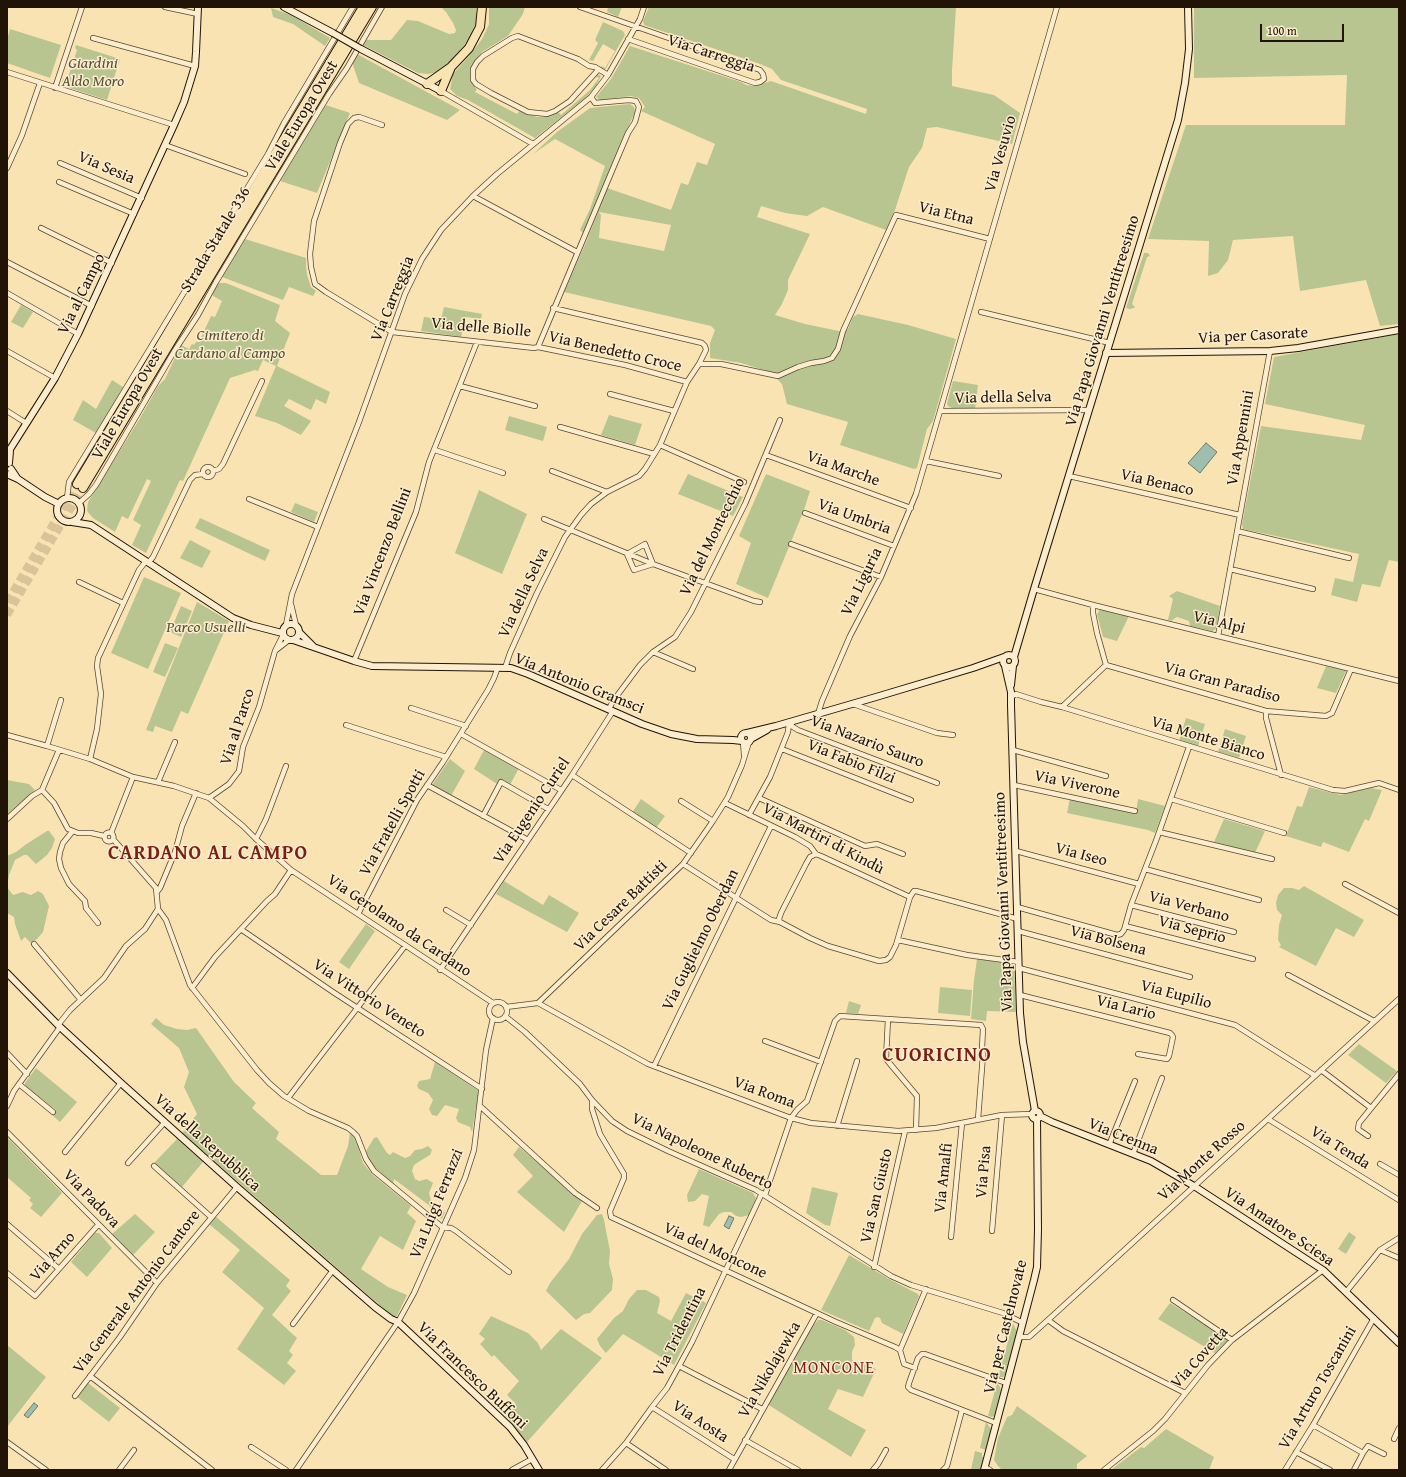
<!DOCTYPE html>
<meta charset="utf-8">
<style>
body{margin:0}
#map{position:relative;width:1406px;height:1477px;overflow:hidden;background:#fae3b3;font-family:"Gentium Book Plus",serif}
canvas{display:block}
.frame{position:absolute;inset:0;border:8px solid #211306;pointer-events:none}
.scale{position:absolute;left:1260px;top:24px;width:84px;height:18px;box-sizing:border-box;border:2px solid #211306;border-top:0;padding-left:5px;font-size:12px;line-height:14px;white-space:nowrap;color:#211306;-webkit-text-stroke:3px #fcedce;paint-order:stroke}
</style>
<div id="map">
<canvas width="1406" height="1477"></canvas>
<div class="frame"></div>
<div class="scale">100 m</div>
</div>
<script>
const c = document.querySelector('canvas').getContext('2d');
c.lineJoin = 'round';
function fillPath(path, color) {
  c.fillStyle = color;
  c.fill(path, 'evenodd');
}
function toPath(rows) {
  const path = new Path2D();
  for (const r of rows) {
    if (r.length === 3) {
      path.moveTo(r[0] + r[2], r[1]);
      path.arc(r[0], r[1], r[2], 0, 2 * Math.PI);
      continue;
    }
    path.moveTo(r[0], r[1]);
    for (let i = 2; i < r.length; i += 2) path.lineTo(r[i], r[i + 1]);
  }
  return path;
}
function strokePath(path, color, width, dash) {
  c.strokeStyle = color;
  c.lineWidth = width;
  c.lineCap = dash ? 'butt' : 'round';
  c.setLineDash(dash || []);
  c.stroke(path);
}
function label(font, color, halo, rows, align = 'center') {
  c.font = font + ' "Gentium Book Plus",serif';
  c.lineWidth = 3;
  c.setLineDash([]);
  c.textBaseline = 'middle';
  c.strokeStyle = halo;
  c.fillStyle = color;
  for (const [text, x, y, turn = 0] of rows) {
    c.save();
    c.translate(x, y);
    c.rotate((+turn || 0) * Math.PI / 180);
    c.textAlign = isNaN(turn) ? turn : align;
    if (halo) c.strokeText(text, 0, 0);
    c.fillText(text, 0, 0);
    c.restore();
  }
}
const green = toPath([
 [441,7,476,7,477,20,470,37,465,44,447,65,439,72,428,74,418,73,363,45,366,40,391,40,407,20,418,21,449,34,455,33,456,30,453,23,446,12],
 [489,7,525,7,523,14,508,36,482,52,472,65,470,79,473,85,477,89,475,92,517,114,519,111,537,117,545,117,558,112,561,115,590,90,599,78,595,76,597,74,601,76,595,88,584,99,535,138,468,100,457,96,450,89,453,74,469,56,482,39,489,24],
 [608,7,622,7,618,17,607,12],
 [649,7,956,7,952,71,952,86,994,95,1020,113,1012,144,937,127,927,128,922,148,909,167,895,210,886,230,823,207,807,216,785,213,761,206,757,217,810,234,788,280,788,290,782,304,775,315,805,324,839,331,848,329,853,317,858,314,908,325,956,339,933,421,927,429,917,468,914,469,840,445,848,422,787,404,782,384,770,372,741,363,710,358,710,343,715,330,711,326,564,292,587,240,607,188,671,210,681,183,688,185,697,162,707,165,715,144,641,111,645,107,639,98,631,96,600,100,596,97,611,79,630,46,741,82,746,85,755,86,771,81,866,114,867,109,781,80,772,69,760,64,644,25,643,21],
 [599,212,671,225,664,251,599,238,601,215],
 [1194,7,1399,7,1399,324,1380,326,1366,280,1300,291,1293,236,1233,240,1228,260,1218,273,1208,276,1209,241,1148,239,1186,125,1345,125,1347,75,1194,78],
 [271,8,291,15,330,38,325,46,293,24,273,17],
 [603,22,623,31,625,35,605,70,600,68,601,66,605,68,615,51,603,44,593,61,589,60,598,43,595,40],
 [10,29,61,45,50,78,7,63,7,40],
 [76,45,120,59,107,100,63,86,62,83,63,79,67,80,77,50,75,48],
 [357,54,460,110,447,120,359,83,352,62],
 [630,104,634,107,635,112,615,156,593,211,583,233,580,230,590,209,605,166,555,139,533,154,557,132,590,108],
 [326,105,350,113,317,193,280,181],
 [245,239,306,258,306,265,307,275,311,287,316,291,313,296,289,287,283,300,222,277],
 [1144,253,1148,253,1150,256,1147,257,1132,304,1135,307,1134,308,1130,309,1126,308],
 [219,283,226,283,280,305,275,321,290,333,277,366,330,392,326,404,316,399,311,410,289,399,284,406,311,421,301,435,277,423,255,416,276,366,263,360,258,371,255,370,230,378,183,481,180,480,146,553,132,545,141,525,133,520,151,481,147,479,128,519,122,516,115,532,93,518,87,511,88,502,139,420,158,386,165,379,181,345,189,349,192,344,194,345,196,342,199,342,211,316,215,317,222,301,213,296,213,293],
 [21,305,33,312,23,328,11,322],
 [444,307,482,314,481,319,466,317,461,337,421,331,424,317,441,319],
 [1399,334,1399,562,1389,560,1380,587,1362,584,1357,602,1331,595,1335,578,1353,582,1359,554,1243,529,1242,524,1261,426,1361,440,1365,425,1265,404,1274,357],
 [112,380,123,387,96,433,73,420,83,400,96,409],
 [953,381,978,385,975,409,954,409,948,406,947,404],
 [609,415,642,424,635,445,601,435],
 [509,416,547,427,543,441,505,430],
 [688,474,743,497,733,516,678,494],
 [766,474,810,491,804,510,768,598,736,584,751,543,739,536],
 [479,490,527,514,502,574,455,553],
 [295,503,318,512,314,522,291,512],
 [200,518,270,550,265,561,195,528],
 [190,540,211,551,202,568,180,558],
 [144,577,181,593,148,669,111,653],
 [1177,591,1220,606,1216,629,1212,631,1190,626,1189,621,1177,617,1171,621,1168,620,1173,599,1169,596],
 [197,602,229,621,188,714,181,711,172,732,155,726,153,732,146,730],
 [181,606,192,611,181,637,170,632],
 [1100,609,1129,616,1117,641,1103,637,1097,614],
 [165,643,178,648,165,677,153,672],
 [1326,666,1346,671,1336,693,1317,688],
 [1186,718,1205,724,1198,746,1179,741],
 [1225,729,1246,736,1239,758,1218,752],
 [484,750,519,768,510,785,500,780,497,784,474,769],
 [450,759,465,771,451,796,432,785],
 [7,780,29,784,35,790,7,815],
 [1309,787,1340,795,1371,788,1382,790,1369,821,1365,819,1349,852,1323,842,1321,847,1286,836,1297,806,1302,807],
 [1070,798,1136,813,1138,799,1165,806,1155,833,1148,830,1067,813],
 [641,799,665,816,656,828,632,813],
 [1224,819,1265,831,1255,853,1214,842],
 [47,831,49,831,55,839,52,848,47,855,36,864,27,855,24,855,15,860,9,875,7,887,13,895,23,892,31,895,38,891,43,894,49,906,43,932,37,939,31,943,25,937,21,941,15,924,14,917,7,913,7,856,16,852,25,845],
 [504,881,543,905,549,895,579,913,567,932,496,894],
 [1304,886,1364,920,1354,937,1336,928,1316,966,1279,947,1281,945,1278,940,1279,925,1282,915,1277,910,1276,903,1278,895,1284,888,1292,888,1299,890],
 [366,924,375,931,349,969,339,962],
 [977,959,1012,964,1014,967,1016,1012,987,1011,986,1021,971,1019,974,980],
 [940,987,972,990,970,1016,938,1013],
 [849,1001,861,1005,858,1014,846,1013],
 [156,1018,164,1025,177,1029,187,1030,196,1028,234,1082,256,1103,252,1108,279,1132,276,1139,321,1175,337,1175,348,1146,350,1132,354,1137,358,1146,363,1163,372,1174,411,1206,407,1213,416,1221,403,1250,380,1236,361,1269,388,1287,407,1295,397,1316,392,1316,182,1133,197,1114,184,1087,189,1072,179,1048,151,1024],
 [1359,1044,1397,1071,1386,1083,1348,1055],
 [435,1062,479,1091,472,1132,470,1127,458,1122,456,1118,459,1109,445,1105,437,1116,432,1115,429,1109,433,1100,428,1093,419,1089,417,1086,419,1081,430,1079],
 [36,1068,77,1102,60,1122,52,1115,56,1110,25,1086,25,1083],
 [7,1137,62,1193,41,1217,30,1208,33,1204,29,1200,31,1198,7,1177],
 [377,1137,387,1153,390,1155,393,1152,405,1158,410,1156,415,1150,422,1149,428,1146,432,1150,430,1155,420,1161,414,1165,412,1171,415,1179,419,1181,427,1179,433,1183,429,1193,431,1201,435,1207,445,1212,442,1219,430,1212,430,1206,394,1179,393,1184,370,1163,366,1151,374,1138],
 [177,1139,203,1162,182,1187,154,1163],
 [519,1147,582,1201,564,1232,517,1192,533,1176,513,1155],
 [699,1169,753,1193,756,1198,749,1215,741,1217,736,1216,731,1212,724,1212,719,1214,709,1227,703,1225,709,1196,702,1194,695,1201,688,1202,687,1195],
 [812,1187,838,1193,830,1226,825,1225,806,1213],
 [135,1214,155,1232,133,1255,112,1234],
 [602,1214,604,1220,610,1251,609,1264,613,1279,612,1290,590,1313,584,1314,576,1320,546,1291,550,1283,569,1259,582,1234,597,1215],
 [215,1216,290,1280,286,1286,291,1291,272,1315,297,1338,289,1351,293,1355,287,1363,296,1371,284,1385,237,1349,264,1308,222,1272,240,1250,209,1224],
 [1349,1232,1356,1237,1346,1254,1338,1249],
 [95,1233,99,1233,112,1248,87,1277,71,1262],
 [849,1255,889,1279,918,1294,919,1296,903,1334,882,1323,880,1318,878,1317,875,1318,869,1331,821,1310],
 [637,1290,646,1290,659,1297,660,1301,657,1313,671,1321,686,1293,706,1303,674,1365,623,1334,606,1353,600,1346,597,1339,614,1318,623,1311,629,1299],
 [1170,1303,1227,1338,1227,1341,1215,1353,1158,1319],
 [491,1316,528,1333,538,1343,541,1350,561,1329,602,1358,527,1442,506,1416,516,1404,507,1395,519,1381,494,1355,492,1357,480,1344,485,1339,479,1334],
 [818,1320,822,1320,845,1330,854,1337,855,1345,852,1352,852,1360,876,1369,863,1397,838,1389,828,1409,866,1430,851,1457,767,1404,812,1327],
 [1013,1323,1017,1332,1006,1374,1003,1377,998,1377],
 [7,1345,46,1377,7,1427],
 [88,1383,120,1408,109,1422,77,1397],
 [997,1383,1000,1387,1001,1391,995,1415,992,1417,988,1416],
 [1017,1406,1087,1456,1077,1464,1077,1470,1002,1470,998,1466,994,1460,998,1438,1007,1417,1012,1415],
 [986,1422,991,1429,986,1450,980,1448],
 [1166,1429,1214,1457,1209,1470,1111,1470,1141,1447,1144,1448],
 [975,1451,982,1453,982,1457,984,1457,980,1470,971,1470]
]);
const water = toPath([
 [1206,443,1217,452,1200,473,1188,463,1206,443],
 [729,1216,734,1218,729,1229,724,1226,729,1216],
 [34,1403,38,1406,28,1418,24,1415,34,1403]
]);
const highwayTunnel = toPath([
 [7,602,77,484],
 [7,615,83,488]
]);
const street = toPath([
 [165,7,198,14],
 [580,7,760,70,763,74,764,79,760,82,755,83,628,39],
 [93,38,195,66],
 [598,70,570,101,555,111,547,114,528,112,491,93,476,84,473,80,473,69,477,62,483,56,512,38,518,36,578,59,589,66,595,67,608,75],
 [7,72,174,125],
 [55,88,82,7],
 [441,91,533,144],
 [382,125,359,117,354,118,348,124,340,143,314,221,310,254,311,267,315,284,326,292,392,332,534,348,538,347,614,166,628,133,635,122,639,107,636,101,629,100,595,103,591,97],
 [165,145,245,174],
 [60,163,142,198],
 [7,168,22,135,40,83],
 [59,182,134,214],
 [473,196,577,252],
 [41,228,112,263],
 [7,262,92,306],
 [7,293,78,334],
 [553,308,702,343,705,346,706,350,699,364],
 [981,312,1110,343],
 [538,347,625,365,687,382],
 [7,351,55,378],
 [460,386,535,406],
 [610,394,674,411],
 [7,411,26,423],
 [940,411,1089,410],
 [560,427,654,454],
 [660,445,744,482],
 [435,450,503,473],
 [766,455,911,508],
 [926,461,999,476],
 [208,472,5],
 [213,471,219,469,223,464,262,381],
 [552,471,607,492],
 [1069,476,1240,515],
 [67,498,69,482,268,154,284,123,353,7],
 [249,499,318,527],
 [79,503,89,494,96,485,175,350,198,315,216,282,329,94,347,68,382,7],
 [805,513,894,546],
 [544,519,653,564,754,601,760,602],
 [1237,531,1349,558],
 [645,544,653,564,634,570,627,554,645,544],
 [791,544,881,577],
 [148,563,153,557,190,480,195,475,203,474],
 [1230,569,1313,589],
 [79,582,123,603],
 [1034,589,1093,605,1399,681],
 [291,604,296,625],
 [286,625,292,594,359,422,405,294,422,259,441,230,473,196,497,174,591,97,608,75,640,19,644,7],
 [1218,636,1270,351],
 [276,650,289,640],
 [653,652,693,669],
 [354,661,416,512,429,462,477,342],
 [1106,665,1266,711,1326,716,1332,713,1351,669],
 [505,668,510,653,537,593,565,537,581,515,591,504,607,492,639,476,645,469,660,445,687,382,699,364,721,364,778,376,798,367,811,363,824,361,832,358,838,349,843,331,896,215,990,239],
 [1011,697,1016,694,1041,702,1062,707,1333,790,1345,791,1379,783,1399,790],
 [853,704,937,733,953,735],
 [1062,707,1106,665,1097,633,1093,613,1093,605],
 [411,708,466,726],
 [609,709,613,701,640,665,653,652,675,637,691,612,745,504,780,420],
 [1266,711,1266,718,1281,775],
 [818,714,822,701,850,636,881,577,916,494,1057,7],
 [789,722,793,727,798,730,937,783],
 [346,725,446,757],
 [461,734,561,790],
 [7,735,47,746,90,759,133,777,174,786,209,798,243,826,256,839,291,870,493,1003],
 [743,742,744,755],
 [47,746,61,700],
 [782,749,911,800],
 [1013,750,1106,776],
 [90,759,97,729,101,694,97,666,98,658,139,570,146,561],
 [572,775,691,853],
 [158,782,175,742],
 [427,785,528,840],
 [1014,785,1135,811],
 [42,790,54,803,68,829,78,833,91,833,104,836],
 [209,798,229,784,239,771,243,747,259,707,275,651,283,635],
 [759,798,865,846,877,844,903,854],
 [1171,799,1284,833],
 [681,801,713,821],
 [749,815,770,777,788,732,789,722],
 [483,816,501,782,548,809],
 [7,819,32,796,42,790,59,750],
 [72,832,63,843,60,852,59,859,61,868,69,884,85,901,86,908,98,923],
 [1159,832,1272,859],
 [109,837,4.5],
 [111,833,133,777],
 [113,839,156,888,158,909,166,920,190,985,257,1070,269,1083,284,1096,309,1111,348,1128,353,1132,357,1136,366,1159,374,1171,442,1227],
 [256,839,266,819,286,766],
 [1016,851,1139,884],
 [683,864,771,920,780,922,810,938,828,946,879,961,886,960,890,957,896,945,910,897,821,856,816,854,810,846,795,837,725,803],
 [1145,869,1259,900],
 [1345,884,1399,913],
 [157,892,160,888,175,852,182,826,196,793],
 [910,897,914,891,916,891,1018,919],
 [1131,905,1157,838,1189,747],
 [1017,907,1117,935,1121,934,1124,930,1131,905,1234,932],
 [446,910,471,925],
 [358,914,417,800,443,762,488,690,494,678,498,667],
 [780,922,779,919,781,913,806,864,810,857,816,854],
 [1125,926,1253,959],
 [242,930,333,992,482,1089],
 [1018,931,1190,977],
 [898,940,967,955,1019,962],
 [34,944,81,1000],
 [1019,968,1235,1025,1314,1075],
 [440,970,572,775,613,711],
 [1288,975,1374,1021],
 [192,988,215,957,267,901,275,894,291,870],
 [1020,995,1170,1033,1172,1035,1173,1037,1169,1056,1167,1059,1138,1054],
 [498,1011,9],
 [538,1003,683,864,713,821,728,797,742,765,749,742],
 [506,1007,538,1003,648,1064,791,1118,811,1123,898,1131,936,1128,1002,1115,1032,1114],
 [505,1016,525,1032,580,1084,592,1100,612,1121,627,1131,668,1151,756,1190,891,1276,911,1285,1003,1313,1023,1323],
 [888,1019,886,1059,917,1096,916,1130],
 [58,1025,70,1010,104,978,126,946,145,929,158,909],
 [765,1041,821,1062],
 [7,1053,27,1074],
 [654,1066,771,826],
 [1321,1070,1371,1108],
 [19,1084,53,1112],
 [288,1098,405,946],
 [592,1100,592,1109,600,1134,624,1174,624,1178,610,1211,611,1217,836,1322,895,1347,900,1350,904,1364,915,1368],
 [7,1106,14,1091,60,1027],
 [480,1106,575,1193,597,1208],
 [1268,1119,1399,1200],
 [837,1126,857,1061],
 [7,1132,157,1283],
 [1368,1136,1358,1129,1359,1123,1399,1074],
 [1109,1145,1135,1081],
 [65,1152,121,1083],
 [1133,1154,1162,1078],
 [128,1163,165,1122],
 [1380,1164,1399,1175],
 [154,1166,211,1217],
 [765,1195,791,1118,797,1110,807,1101,835,1021,840,1016,981,1025,983,1029,982,1048,983,1055,978,1119],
 [7,1224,59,1269],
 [442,1227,451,1228,456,1231,509,1272],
 [992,1231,1002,1115],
 [951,1237,962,1123],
 [1380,1250,1399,1258],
 [874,1267,905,1131],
 [7,1273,35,1296,98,1225],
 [1346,1292,1380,1250,1399,1238],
 [1173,1300,1232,1340],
 [1048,1320,1063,1331,1185,1393],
 [293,1324,333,1270],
 [1019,1337,1029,1337,1048,1320,1399,999],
 [900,1350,926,1289],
 [679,1366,762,1409],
 [90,1376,212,1470],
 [75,1396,120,1337,157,1283,237,1187],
 [652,1407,734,1459],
 [996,1423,911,1390,908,1387,909,1383,918,1358,922,1354,925,1354,1006,1383],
 [1313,1425,1363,1453,1354,1470],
 [1394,1439,1399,1428],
 [745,1440,798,1470],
 [7,1442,46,1470],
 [626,1443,666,1470],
 [251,1447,286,1470],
 [1296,1452,1330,1470],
 [1363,1453,1368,1446,1384,1454],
 [985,1467,990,1470],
 [119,1470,134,1450],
 [296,1470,398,1322,414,1293,457,1196,465,1178,474,1150,486,1050,493,1018],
 [512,1470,532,1459],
 [602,1470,626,1443,652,1407,667,1388,679,1366,692,1342,762,1193],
 [729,1470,817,1313],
 [873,1470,878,1464,886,1450],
 [943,1470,947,1466,962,1410],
 [1104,1470,1153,1431,1165,1419,1208,1365,1232,1340,1323,1270],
 [1285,1470,1313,1425,1374,1318]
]);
const secondary = toPath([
 [284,7,333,33],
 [361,49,441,91],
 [1106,353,1270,351,1298,348,1399,330],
 [7,454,55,378,78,334,174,125,184,102,195,66,196,52,198,7],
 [9,463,10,451],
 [11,469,17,478],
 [7,474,18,479,45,497,59,504],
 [69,510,12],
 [72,522,91,525,233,618,251,625,282,633],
 [291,632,8],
 [299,632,314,647],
 [293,640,354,661,372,666,511,668,528,674,642,724,671,734,697,739,733,740,742,741],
 [1009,661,6],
 [1014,657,1034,589,1178,120,1185,83,1189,49,1188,7],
 [1005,666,1011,692,1011,705,1020,1013,1023,1042,1035,1111],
 [1011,685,1013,666],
 [746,738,5],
 [747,733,776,726,876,697,973,668,1004,657],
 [751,739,767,730],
 [7,973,58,1025,121,1083,237,1187,375,1307,391,1319,398,1322,476,1395,510,1427,524,1445,539,1470],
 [1036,1115,4],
 [1040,1116,1052,1122,1151,1161,1194,1186,1323,1270,1399,1343],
 [984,1470,1034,1280,1037,1267,1038,1229,1037,1119]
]);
const highway = toPath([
 [427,84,451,67,469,48,480,27,482,7],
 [441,91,451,67],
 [77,484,363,7],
 [83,488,372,7]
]);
const secondaryBridge = toPath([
 [333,33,361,49]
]);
const streetNames = [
 ["Via Carreggia",711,54,18],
 ["Viale Europa Ovest",302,116,-59],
 ["Via Vesuvio",1001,154,-74],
 ["Via Sesia",106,168,23],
 ["Via Etna",946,214,14],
 ["Strada Statale 336",216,240,-59],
 ["Via al Campo",82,294,-64],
 ["Via Carreggia",393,299,-68],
 ["Via Papa Giovanni Ventitreesimo",1103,321,-73],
 ["Via delle Biolle",481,328,5],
 ["Via per Casorate",1253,336,-3],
 ["Via Benedetto Croce",615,352,13],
 ["Via della Selva",1003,398,-1],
 ["Viale Europa Ovest",128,404,-60],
 ["Via Appennini",1241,438,-80],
 ["Via Marche",843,469,20],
 ["Via Benaco",1157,483,13],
 ["Via Umbria",854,517,20],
 ["Via del Montecchio",713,537,-64],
 ["Via Vincenzo Bellini",383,552,-69],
 ["Via Liguria",862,582,-64],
 ["Via della Selva",524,593,-65],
 ["Via Alpi",1219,623,14],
 ["Via Gran Paradiso",1222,683,15],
 ["Via Antonio Gramsci",579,684,22],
 ["Via al Parco",238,727,-72],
 ["Via Monte Bianco",1208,739,17],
 ["Via Nazario Sauro",867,742,21],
 ["Via Fabio Filzi",851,762,22],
 ["Via Viverone",1077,785,12],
 ["Via Eugenio Curiel",532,811,-56],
 ["Via Fratelli Spotti",393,823,-61],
 ["Via Martiri di Kindù",823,839,28],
 ["Via Iseo",1081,855,15],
 ["Via Papa Giovanni Ventitreesimo",1004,902,-92],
 ["Via Cesare Battisti",621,906,-44],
 ["Via Verbano",1189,907,15],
 ["Via Gerolamo da Cardano",399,926,34],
 ["Via Seprio",1192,930,15],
 ["Via Guglielmo Oberdan",701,940,-64],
 ["Via Bolsena",1108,941,15],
 ["Via Eupilio",1176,995,15],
 ["Via Vittorio Veneto",369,999,33],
 ["Via Lario",1126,1008,14],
 ["Via Roma",764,1093,20],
 ["Via Crenna",1123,1137,22],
 ["Via della Repubblica",207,1143,42],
 ["Via Tenda",1340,1148,32],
 ["Via Napoleone Ruberto",702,1152,26],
 ["Via Monte Rosso",1202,1161,-42],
 ["Via Pisa",984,1172,-85],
 ["Via Amalfi",944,1178,-84],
 ["Via San Giusto",877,1196,-77],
 ["Via Padova",91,1199,46],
 ["Via Luigi Ferrazzi",437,1204,-68],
 ["Via Amatore Sciesa",1279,1227,34],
 ["Via del Moncone",715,1251,25],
 ["Via Arno",53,1257,-49],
 ["Via Generale Antonio Cantore",137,1292,-53],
 ["Via per Castelnovate",1006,1327,-76],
 ["Via Tridentina",680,1332,-63],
 ["Via Covetta",1200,1358,-48],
 ["Via Nikolajewka",770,1370,-60],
 ["Via Francesco Buffoni",472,1376,44],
 ["Via Arturo Toscanini",1318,1388,-60],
 ["Via Aosta",700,1422,33]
];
const parkNames = [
 ["Giardini",93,64],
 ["Aldo Moro",93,82],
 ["Cimitero di",230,336],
 ["Cardano al Campo",230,354],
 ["Parco Usuelli",206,628]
];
const neighbourhoodNames = [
 ["MONCONE",834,1369]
];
const districtNames = [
 ["CARDANO AL CAMPO",208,854],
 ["CUORICINO",937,1056]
];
fillPath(green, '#b9c591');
fillPath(water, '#9ebeb0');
strokePath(water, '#6c7a6c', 1);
strokePath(highwayTunnel, '#d9c499', 8, [8, 4]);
strokePath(street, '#574731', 6);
strokePath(secondary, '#211306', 8);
strokePath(highway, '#211306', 10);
strokePath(street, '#fcedce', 4.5);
strokePath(secondary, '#fcedce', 6);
strokePath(highway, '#fae3b3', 8);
strokePath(secondaryBridge, '#211306', 8, []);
strokePath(secondaryBridge, '#fcedce', 6);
label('16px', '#211306', '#fcedce', streetNames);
label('italic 16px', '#565137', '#fcedce', parkNames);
c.letterSpacing = '1px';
label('17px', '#7a1f14', '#fcedce', neighbourhoodNames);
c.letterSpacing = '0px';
c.letterSpacing = '1px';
label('bold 20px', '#7a1f14', '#fcedce', districtNames);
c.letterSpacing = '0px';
</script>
